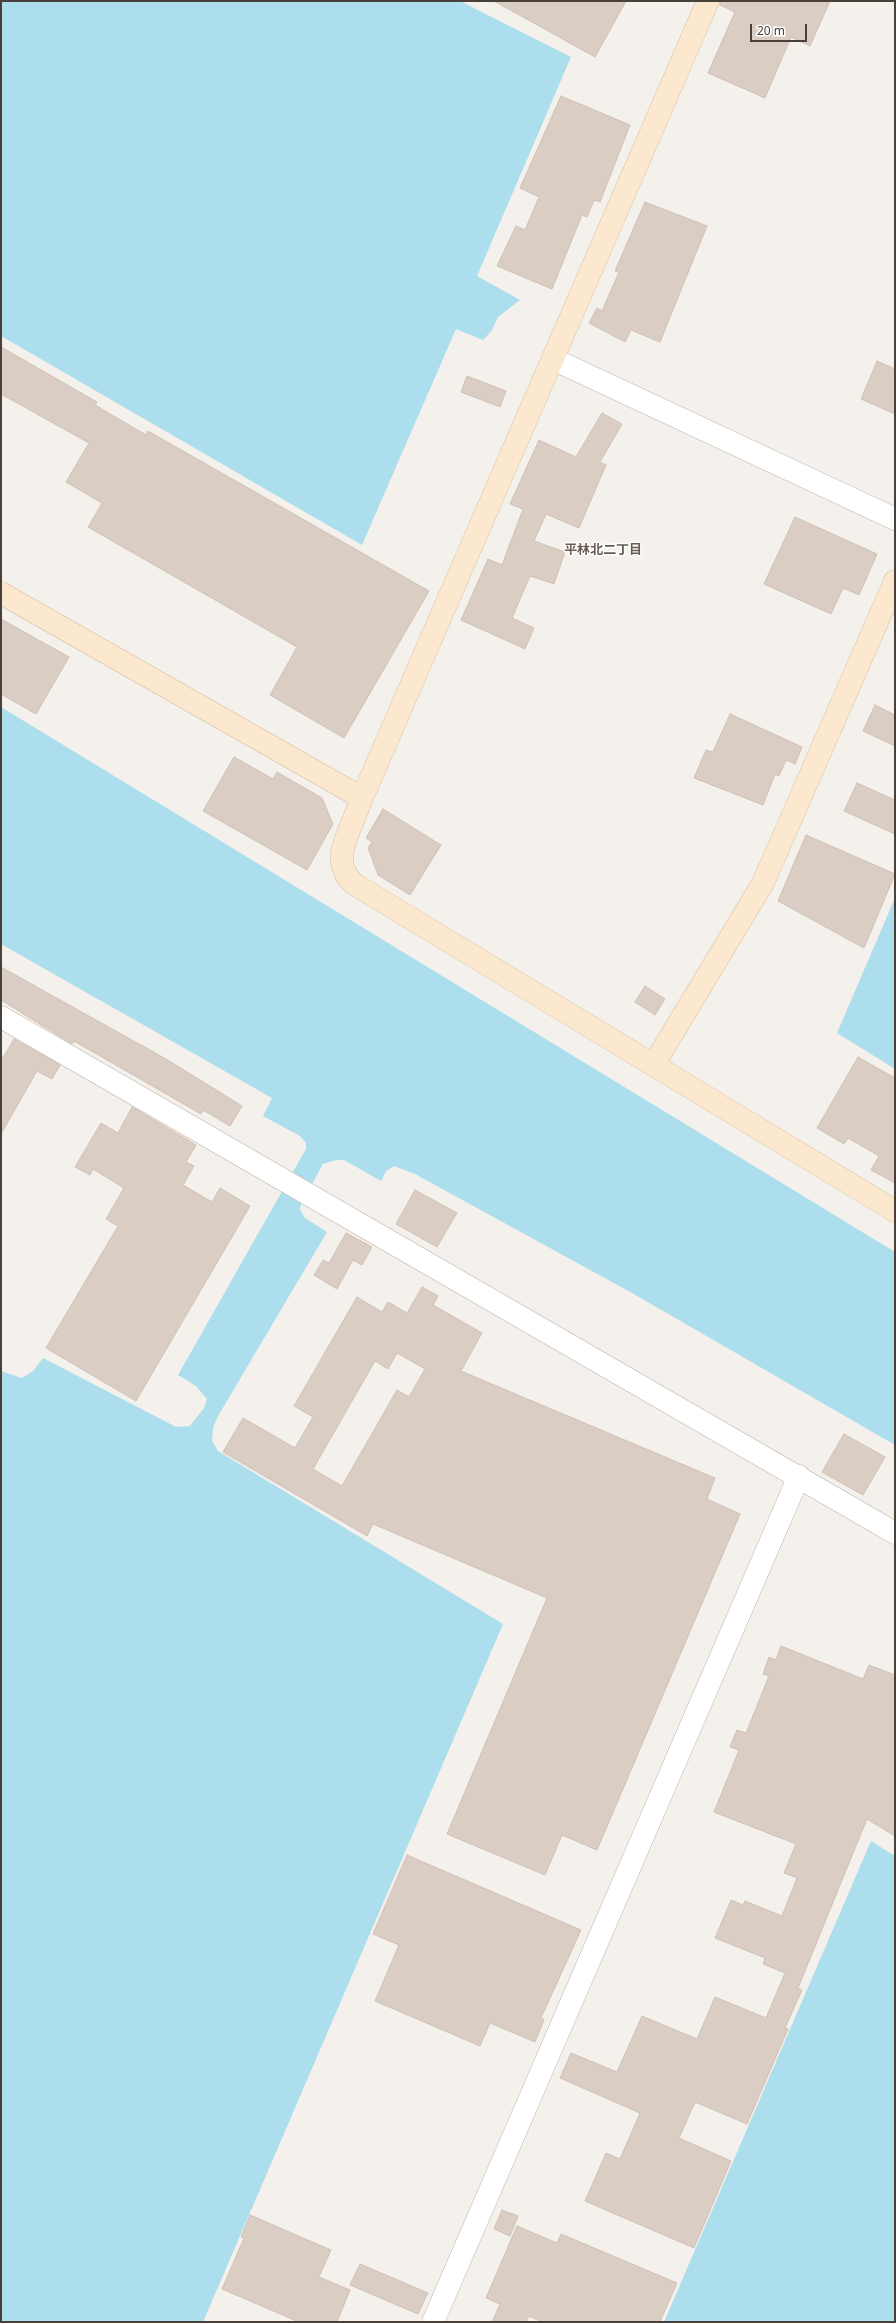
<!DOCTYPE html>
<meta charset="utf-8">
<style>
body{margin:0}
#map{position:relative;width:896px;height:2323px;overflow:hidden;background:#f4f0eb;font-family:"Noto Sans",sans-serif}
canvas{display:block}
.frame{position:absolute;inset:0;border:2px solid #484039;pointer-events:none}
.scale{position:absolute;left:750px;top:24px;width:57px;height:18px;box-sizing:border-box;border:2px solid #484039;border-top:0;padding-left:5px;font-size:12px;line-height:14px;white-space:nowrap;color:#484039;-webkit-text-stroke:3px #fff;paint-order:stroke}
</style>
<div id="map">
<canvas width="896" height="2323"></canvas>
<div class="frame"></div>
<div class="scale">20 m</div>
</div>
<script>
const c = document.querySelector('canvas').getContext('2d');
c.lineJoin = 'round';
function fillPath(path, color) {
  c.fillStyle = color;
  c.fill(path, 'evenodd');
}
function toPath(rows) {
  const path = new Path2D();
  for (const r of rows) {
    path.moveTo(r[0], r[1]);
    for (let i = 2; i < r.length; i += 2) path.lineTo(r[i], r[i + 1]);
  }
  return path;
}
function strokePath(path, color, width, dash) {
  c.strokeStyle = color;
  c.lineWidth = width;
  c.lineCap = dash ? 'butt' : 'round';
  c.setLineDash(dash || []);
  c.stroke(path);
}
function label(font, color, halo, rows, align = 'center') {
  c.font = font + ' "Noto Sans","Noto Sans JP",sans-serif';
  c.lineWidth = 3;
  c.setLineDash([]);
  c.textBaseline = 'middle';
  c.strokeStyle = halo;
  c.fillStyle = color;
  for (const [text, x, y, turn = 0] of rows) {
    c.save();
    c.translate(x, y);
    c.rotate((+turn || 0) * Math.PI / 180);
    c.textAlign = isNaN(turn) ? turn : align;
    if (halo) c.strokeText(text, 0, 0);
    c.fillText(text, 0, 0);
    c.restore();
  }
}
const water = toPath([
 [1,1,460,1,571,57,477,276,520,300,498,317,492,330,483,340,456,329,362,545,1,336],
 [1,707,895,1252,895,1445,632,1293,415,1174,394,1166,386,1171,381,1181,344,1160,336,1160,323,1164,301,1204,300,1210,305,1218,327,1232,218,1416,213,1428,212,1441,218,1451,503,1624,203,2322,1,2322,1,1371,22,1378,33,1371,43,1358,176,1427,190,1426,204,1408,207,1399,196,1386,178,1375,306,1149,306,1143,300,1136,263,1116,272,1098,1,944],
 [895,898,895,1069,837,1033],
 [871,1841,895,1856,895,2322,664,2322]
]);
const building = toPath([
 [494,1,626,1,595,57,494,1],
 [720,1,830,1,810,46,791,37,765,98,708,73,735,12,720,5,720,1],
 [561,96,630,125,600,202,594,200,587,217,582,215,552,289,497,266,516,226,525,230,539,197,520,188,561,96],
 [645,202,707,226,660,342,631,330,625,342,589,323,597,308,602,311,619,272,615,271,645,202],
 [1,347,97,402,95,405,146,435,148,431,429,591,344,738,270,695,297,647,88,527,102,503,66,482,89,443,1,394,1,347],
 [877,361,895,369,895,414,861,399,877,361],
 [467,376,506,391,500,407,461,392,467,376],
 [602,413,622,424,600,462,606,465,579,528,546,514,534,541,565,552,554,584,530,576,512,618,534,628,525,649,461,620,488,559,502,565,523,509,510,504,539,440,576,457,602,413],
 [795,517,877,554,859,595,843,588,831,614,764,584,795,517],
 [1,619,69,657,36,714,1,694,1,619],
 [875,705,895,715,895,746,863,731,875,705],
 [730,714,802,747,795,764,786,760,779,776,775,774,763,805,694,778,706,750,713,752,730,714],
 [234,757,273,779,277,772,322,798,333,824,307,870,203,811,234,757],
 [857,783,895,800,895,834,844,811,857,783],
 [383,809,441,845,410,895,378,875,368,848,372,842,366,838,383,809],
 [806,835,895,874,864,948,778,901,806,835],
 [1,967,166,1059,242,1106,230,1126,203,1110,201,1114,74,1041,72,1044,1,1000,1,967],
 [645,986,665,999,655,1015,635,1002,645,986],
 [14,1039,60,1065,52,1079,37,1071,1,1134,1,1061,14,1039],
 [858,1057,895,1078,895,1183,871,1170,879,1156,848,1138,844,1144,817,1128,858,1057],
 [132,1107,196,1145,186,1162,194,1166,183,1185,212,1202,220,1188,250,1206,136,1401,46,1348,118,1226,106,1219,124,1188,93,1169,90,1175,75,1167,101,1123,118,1133,132,1107],
 [415,1190,457,1213,437,1247,396,1224,415,1190],
 [346,1233,372,1247,362,1265,353,1260,337,1289,314,1275,323,1260,329,1263,346,1233],
 [422,1287,438,1296,433,1305,482,1333,461,1371,715,1478,707,1499,740,1514,597,1850,562,1835,545,1875,447,1834,547,1598,373,1524,367,1536,223,1452,243,1418,295,1448,313,1417,294,1406,357,1297,382,1312,388,1302,407,1313,422,1287],
 [397,1353,425,1369,409,1397,397,1390,342,1486,313,1469,375,1361,388,1369,397,1353],
 [844,1434,885,1457,863,1495,822,1472,844,1434],
 [781,1646,863,1679,869,1665,895,1675,895,1836,867,1819,798,1988,802,1990,785,2028,788,2029,747,2124,695,2102,679,2138,731,2161,694,2248,585,2201,606,2153,620,2159,640,2113,560,2078,571,2053,617,2072,642,2016,697,2039,715,1997,766,2018,785,1973,763,1964,765,1958,715,1938,731,1900,743,1905,745,1901,782,1916,797,1878,784,1873,796,1844,714,1812,739,1750,730,1747,737,1730,746,1733,769,1676,763,1674,769,1657,776,1660,781,1646],
 [407,1855,581,1930,541,2018,544,2020,535,2042,490,2023,480,2046,375,2001,399,1945,373,1934,407,1855],
 [502,2210,518,2216,510,2236,494,2229,502,2210],
 [250,2215,331,2250,319,2277,350,2290,337,2322,299,2322,222,2289,244,2238,241,2237,250,2215],
 [517,2226,557,2243,561,2234,677,2283,660,2322,542,2322,529,2316,526,2322,492,2322,500,2304,486,2298,517,2226],
 [360,2264,428,2293,418,2314,350,2285,360,2264]
]);
const street = toPath([
 [553,359,895,519],
 [1,1017,895,1533],
 [433,2322,799,1476]
]);
const secondary = toPath([
 [708,1,362,798,345,841,342,852,342,864,346,875,354,884,895,1211],
 [1,593,362,798],
 [654,1064,763,883,895,581]
]);
const neighbourhoodNames = [
 ["平林北二丁目",603,550]
];
fillPath(water, '#acdeed');
fillPath(building, '#d9cdc4');
strokePath(building, '#d0c0b5', 1);
strokePath(street, '#c0b6ae', 23);
strokePath(secondary, '#d4bd9f', 23);
strokePath(street, '#fff', 22);
strokePath(secondary, '#fbe8ce', 22);
label('bold 13px', '#6b5c51', '#fff', neighbourhoodNames);
</script>
